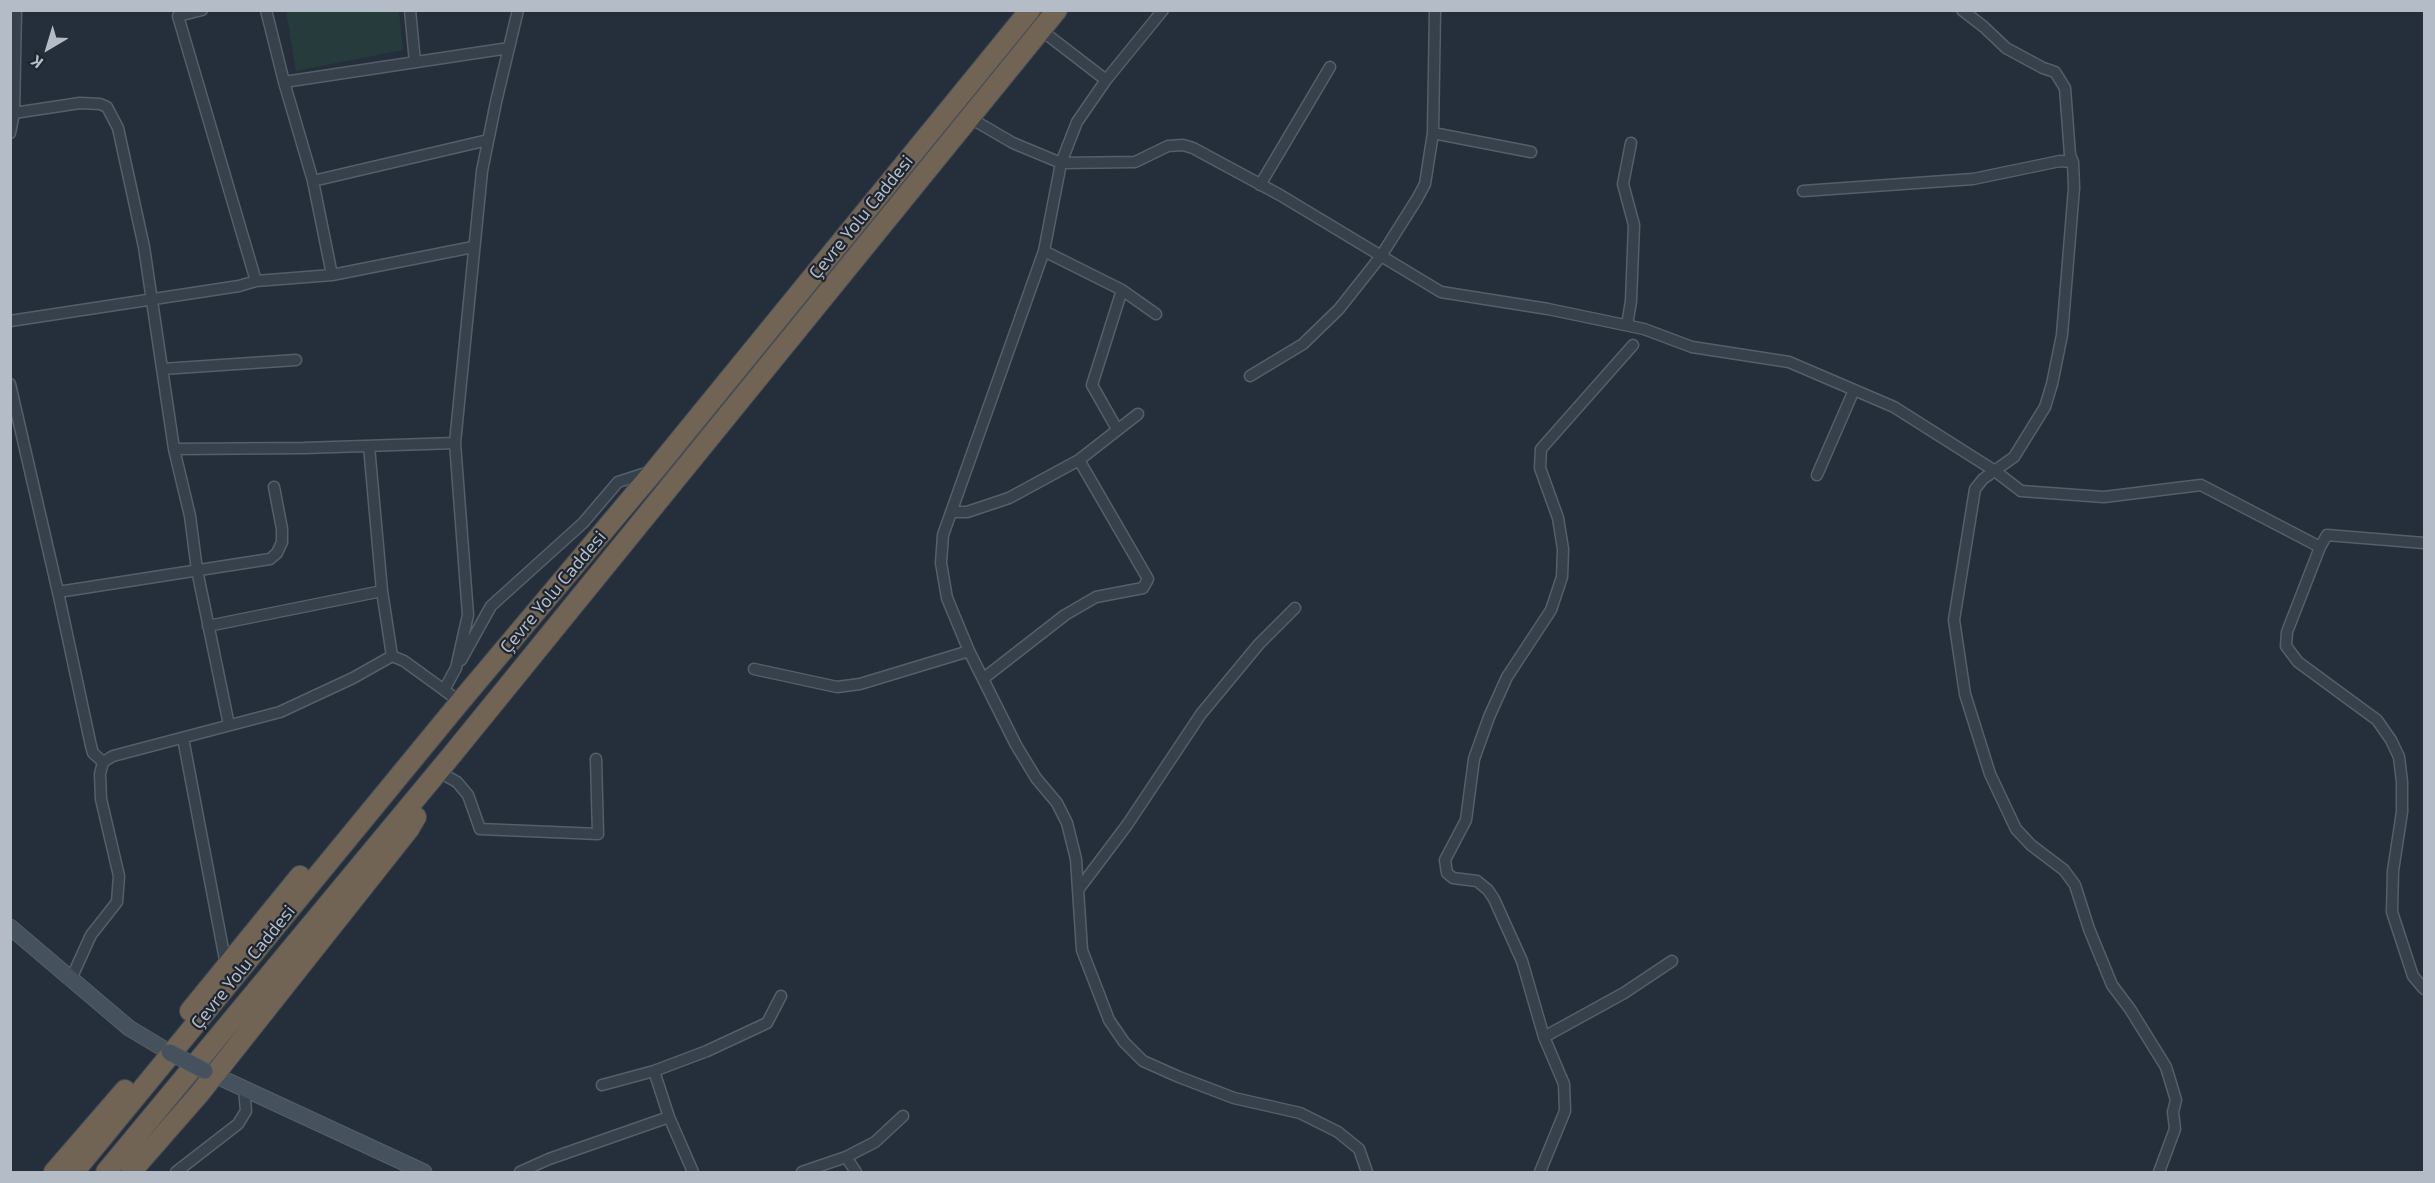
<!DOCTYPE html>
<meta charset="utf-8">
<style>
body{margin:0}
#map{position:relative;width:2435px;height:1183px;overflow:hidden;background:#242f3b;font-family:"Exo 2",sans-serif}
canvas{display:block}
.frame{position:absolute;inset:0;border:12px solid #b3bcc7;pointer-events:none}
.north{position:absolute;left:18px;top:18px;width:60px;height:60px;-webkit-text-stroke:4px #1d2630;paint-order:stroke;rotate:218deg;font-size:16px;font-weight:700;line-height:24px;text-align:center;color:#b3bcc7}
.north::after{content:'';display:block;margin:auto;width:21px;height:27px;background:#b3bcc7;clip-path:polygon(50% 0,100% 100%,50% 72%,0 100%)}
</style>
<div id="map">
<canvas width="2435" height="1183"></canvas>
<div class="frame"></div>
<div class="north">K</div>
</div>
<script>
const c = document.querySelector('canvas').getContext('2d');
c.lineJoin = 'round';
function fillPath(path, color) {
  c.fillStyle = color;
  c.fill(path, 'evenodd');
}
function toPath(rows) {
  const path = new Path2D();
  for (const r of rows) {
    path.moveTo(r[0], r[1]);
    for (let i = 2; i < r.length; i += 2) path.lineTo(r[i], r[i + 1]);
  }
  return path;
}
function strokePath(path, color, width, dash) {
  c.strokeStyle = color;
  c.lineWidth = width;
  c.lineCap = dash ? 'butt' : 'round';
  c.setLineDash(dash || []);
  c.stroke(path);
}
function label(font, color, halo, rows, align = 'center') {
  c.font = font + ' "Exo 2",sans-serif';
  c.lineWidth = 4.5;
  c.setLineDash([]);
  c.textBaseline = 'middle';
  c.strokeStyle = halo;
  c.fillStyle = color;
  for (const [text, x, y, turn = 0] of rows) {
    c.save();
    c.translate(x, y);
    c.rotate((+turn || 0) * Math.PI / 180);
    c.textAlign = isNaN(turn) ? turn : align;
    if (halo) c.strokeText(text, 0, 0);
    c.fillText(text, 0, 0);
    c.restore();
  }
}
const green = toPath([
 [286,11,399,11,403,50,296,71]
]);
const street = toPath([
 [202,10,178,16,256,281],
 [266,10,284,82,313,181,332,275],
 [410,10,415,62],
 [1962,10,1984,27,2006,48,2043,68,2055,72,2065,88,2070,155,2073,162],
 [1041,30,1106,80,1077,122,1061,163,1044,251,943,535,941,563,947,598,969,651,1016,745,1036,778,1057,803,1067,823,1076,859,1082,950,1109,1020,1124,1042,1143,1061,1179,1077,1234,1098,1300,1113,1338,1132,1359,1149,1367,1172],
 [1106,80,1163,10],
 [284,82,509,48],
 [14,113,16,10],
 [970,118,1013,143,1061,163,1135,162,1168,146,1183,145,1193,148,1280,195,1441,292,1548,309,1644,329,1692,347,1789,362,1894,407,1995,471,2021,491,2104,497,2201,485,2320,547],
 [10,133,14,113,80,103,100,104,107,107,118,128,144,247,174,449,190,516,197,570,229,725],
 [1433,133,1531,152],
 [313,181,488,140],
 [1260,185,1330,67],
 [1803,191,1973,179,2060,161,2073,162,2074,188,2062,335,2052,384,2045,407,2014,457,1983,479,1975,489,1954,620,1965,694,1990,774,2016,829,2031,845,2064,870,2075,885,2089,929,2112,985,2130,1009,2166,1067,2176,1100,2173,1112,2175,1129,2159,1172],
 [1044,251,1122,290,1156,314],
 [10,321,239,286,256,281,332,275,473,247],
 [1627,325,1631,301,1634,225,1623,184,1631,143],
 [162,369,296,360],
 [1250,376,1303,344,1339,309,1381,256,1417,199,1425,184,1433,133,1435,10],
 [10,384,58,592],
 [1117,429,1092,385,1122,290],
 [369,446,382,591,392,656],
 [174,449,304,448,455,443],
 [1817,475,1854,390],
 [951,512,967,512,1009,498,1079,460,1138,414],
 [2424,543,2327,535,2320,547,2287,632,2286,646,2298,662,2377,720,2391,740,2399,757,2402,782,2402,812,2393,871,2392,912,2413,976,2424,989],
 [208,626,382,591],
 [461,660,491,606,583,523,618,482,649,472],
 [754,669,837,687,860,684,969,651],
 [984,678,1065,615,1096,597,1143,588,1148,579,1079,460],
 [460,702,444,690,456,668,468,615,455,443,482,171,496,102,518,10],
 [183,738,226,965],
 [103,762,93,753,91,746,58,592,270,559,277,553,282,542,282,529,274,487],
 [441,773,457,782,468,795,480,829,598,834,596,759],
 [1078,890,1127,825,1201,714,1259,644,1295,608],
 [71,979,91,935,117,902,119,876,101,799,100,774,103,762,113,756,280,712,353,678,392,656,404,661,444,690],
 [1544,1037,1624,993,1672,961],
 [654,1071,669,1117,693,1172],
 [602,1085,654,1071,707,1051,767,1023,781,996],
 [846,1157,856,1172],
 [176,1172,238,1124,246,1111,244,1089],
 [520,1172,549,1159,669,1117],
 [802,1172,846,1157,875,1142,903,1116],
 [1540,1172,1565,1111,1564,1084,1544,1037,1522,961,1494,899,1488,890,1477,881,1453,878,1447,873,1445,860,1466,820,1474,759,1489,717,1507,677,1551,610,1562,577,1563,549,1558,518,1540,468,1541,449,1633,345]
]);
const secondary = toPath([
 [10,927,129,1028,169,1052],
 [206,1071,424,1172]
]);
const highway = toPath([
 [190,1011,300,876],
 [54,1172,125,1090],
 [74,1172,460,702,655,470,1030,10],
 [106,1172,451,756,1057,10],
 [131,1172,200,1093,409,829,416,817]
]);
const secondaryBridge = toPath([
 [169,1052,205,1071]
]);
const streetNames = [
 ["Çevre Yolu Caddesi",861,217,-51],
 ["Çevre Yolu Caddesi",553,592,-50],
 ["Çevre Yolu Caddesi",243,967,-51]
];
fillPath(green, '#263b3c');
strokePath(street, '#555f69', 13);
strokePath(secondary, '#555f69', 17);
strokePath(highway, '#434c56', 22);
strokePath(street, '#37414b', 10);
strokePath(secondary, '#46515e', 15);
strokePath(highway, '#716455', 20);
strokePath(secondaryBridge, '#555f69', 17, []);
strokePath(secondaryBridge, '#46515e', 15);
label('18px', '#b3bcc7', '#1d2630', streetNames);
</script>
